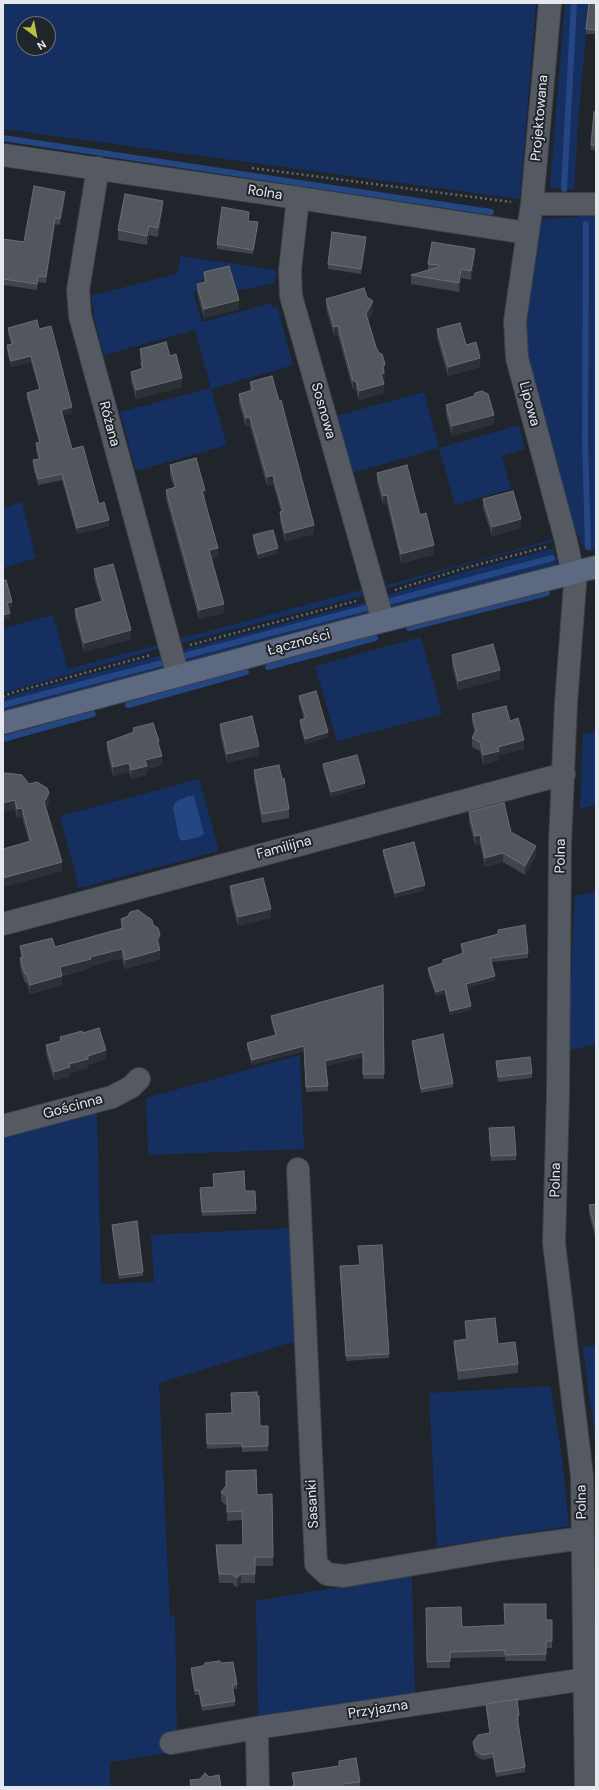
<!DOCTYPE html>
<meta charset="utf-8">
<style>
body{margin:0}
#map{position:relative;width:599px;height:1790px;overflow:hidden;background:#20242b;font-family:"DM Sans",sans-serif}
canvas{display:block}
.frame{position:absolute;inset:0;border:4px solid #e5e8ed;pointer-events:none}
.north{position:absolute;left:16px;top:16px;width:40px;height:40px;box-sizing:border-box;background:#20242b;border:1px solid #6f7279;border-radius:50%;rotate:148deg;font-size:11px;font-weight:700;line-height:16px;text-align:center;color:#e5e8ed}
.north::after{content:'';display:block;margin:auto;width:14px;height:18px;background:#bcbf44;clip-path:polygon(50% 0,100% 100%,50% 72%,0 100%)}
</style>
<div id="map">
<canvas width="599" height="1790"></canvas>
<div class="frame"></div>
<div class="north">N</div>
</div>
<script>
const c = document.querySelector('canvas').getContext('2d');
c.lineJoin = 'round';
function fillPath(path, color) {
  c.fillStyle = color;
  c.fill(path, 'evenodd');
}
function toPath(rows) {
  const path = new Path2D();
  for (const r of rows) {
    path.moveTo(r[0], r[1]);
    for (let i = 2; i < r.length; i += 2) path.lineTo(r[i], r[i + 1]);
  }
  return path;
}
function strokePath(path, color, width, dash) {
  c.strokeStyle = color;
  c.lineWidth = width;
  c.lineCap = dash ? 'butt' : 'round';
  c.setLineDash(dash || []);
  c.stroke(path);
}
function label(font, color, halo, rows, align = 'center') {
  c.font = font + ' "DM Sans",sans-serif';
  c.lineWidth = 4;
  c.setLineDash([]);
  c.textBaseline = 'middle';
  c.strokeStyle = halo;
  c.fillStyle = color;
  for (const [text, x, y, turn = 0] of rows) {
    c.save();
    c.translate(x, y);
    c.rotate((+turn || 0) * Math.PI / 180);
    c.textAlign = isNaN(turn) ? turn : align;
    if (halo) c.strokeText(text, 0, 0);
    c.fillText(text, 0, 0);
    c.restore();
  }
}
const green = toPath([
 [3,3,536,3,520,199,3,129],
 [24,24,48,24,48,48,24,48],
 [565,3,589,3,579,109,574,190,550,187],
 [596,213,596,550,590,551,585,548,581,543,578,533,572,534,530,376,525,337,536,226,544,219,577,217],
 [180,256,276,270,275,283,236,291,230,272,201,280,203,289,193,292,202,322,271,303,272,308,277,306,293,365,211,389,227,445,136,471,120,412,211,388,195,330,104,355,95,322,91,296,178,273],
 [424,392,439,448,519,425,525,449,502,456,511,489,455,505,439,448,352,473,336,416],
 [22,502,36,558,3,568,3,508],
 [550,540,552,542,471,563,385,589,384,586],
 [554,548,554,558,560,557,554,566,389,610,385,596,464,572],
 [365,589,367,595,177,644,177,640,182,638],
 [369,601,370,612,368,615,185,664,178,651],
 [53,615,68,669,157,645,158,649,3,693,3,628],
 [421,637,442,714,337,741,315,666],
 [162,655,164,663,162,670,3,713,3,700,10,696],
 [596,731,596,805,580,809,583,734],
 [199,779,219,851,79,888,60,816],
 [596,891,596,1044,567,1051,575,896],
 [300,1055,304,1149,148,1155,146,1098],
 [97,1109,101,1284,154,1282,151,1235,291,1228,296,1341,159,1383,170,1616,175,1616,177,1733,173,1752,110,1762,110,1787,3,1787,3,1135],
 [596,1345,596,1448,583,1347],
 [550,1386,562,1457,569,1526,437,1547,429,1393],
 [412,1575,415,1696,258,1721,256,1601]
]);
const water = toPath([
 [188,796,194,796,204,834,199,837,183,841,179,838,173,808,175,802]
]);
const stream = toPath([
 [3,138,491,212],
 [564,189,574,3],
 [586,224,585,441,588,547],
 [391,601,552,558],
 [409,628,547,593],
 [184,656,366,608],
 [268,667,375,638],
 [3,705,162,663],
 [128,705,246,672],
 [3,739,93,714]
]);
const path = toPath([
 [252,168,511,202],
 [395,590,465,568,546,547],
 [190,645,356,601],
 [3,697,11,693,151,655]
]);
const street = toPath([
 [550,3,532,204,515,321,517,358,566,541,575,584,566,703,560,844,558,1094,554,1243,582,1476,586,1787],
 [3,155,298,198,527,233],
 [98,168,78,290,80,316,178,676],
 [298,198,290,270,291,296,383,621],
 [532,204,596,204],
 [3,924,564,774],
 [3,1126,112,1097,131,1087,139,1079],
 [298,1169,316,1564,327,1574,344,1576,502,1549,583,1538],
 [257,1739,258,1787],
 [171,1743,256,1728,586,1679]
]);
const secondary = toPath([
 [3,723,341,632,596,567]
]);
const wall = toPath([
 [596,3,596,34,586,34,586,29],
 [596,112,596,150,591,150,591,145],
 [65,198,60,225,55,224,46,283,38,282,37,290,3,285,3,239,24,242],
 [163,210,158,237,149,235,147,245,118,240,118,230],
 [249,216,249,221,258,227,253,254,217,249,217,244],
 [366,242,361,274,328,269,328,264],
 [475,258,471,280,461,278,459,292,411,284,411,275,428,270,428,264],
 [204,272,239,309,204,318,197,293,197,284,204,282],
 [367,297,373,310,368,320,376,347,385,373,384,382,383,382,384,393,359,400,356,390,353,390,338,335,334,336,326,308,326,299],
 [8,328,39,329,72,413,63,415,72,449,99,504,109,526,77,534,62,480,38,485,33,466,33,460,38,459,36,449,36,443,39,442,27,399,27,393,39,389,31,362,11,367,7,351,7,345,11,344,8,334],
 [437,329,466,345,480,367,448,376,437,338],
 [140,349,170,356,182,387,136,399,131,381,131,372,141,369,141,364,140,358],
 [250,382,314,534,285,542,280,521,280,512,281,511,273,484,267,486,250,426,246,427,239,403,239,394,250,391],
 [446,405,494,424,452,436,446,414],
 [170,465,205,499,205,500,218,557,211,559,224,613,199,619,166,499,166,490,174,487,170,475],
 [377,473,420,515,434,555,401,563,387,504,383,505,377,482],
 [483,499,521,528,492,536,483,508],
 [253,535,278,553,258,559,253,540],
 [94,569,131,639,84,652,75,618,75,609,101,602,94,578],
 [452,655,500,679,458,690,452,665],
 [299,696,328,737,305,744,300,725,300,720,304,719,299,701],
 [472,714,510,721,524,749,499,755,499,760,483,765,480,751,472,747,472,738,475,732,472,723],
 [220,724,259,755,227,763,220,733],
 [133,728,159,747,162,765,147,769,147,775,131,779,129,772,113,776,107,751,107,742,133,732],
 [323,764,365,787,331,797,323,769],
 [254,770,282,779,289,809,289,818,262,823,254,779],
 [29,784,49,802,46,808,62,871,3,887,3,849,29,842,22,817,17,818,15,809,3,812],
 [469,812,536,855,525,875,503,862,485,867,480,844,475,845,469,821],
 [383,850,425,890,395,898,383,855],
 [230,886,271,918,238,926,230,896],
 [121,919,153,925,160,944,159,946,160,959,125,969,122,958,91,966,91,968,62,976,62,985,30,994,27,983,25,983,20,967,20,958,21,958,20,946,55,947,121,929],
 [498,930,528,953,528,958,492,962,495,980,467,988,471,1010,450,1015,445,994,436,996,428,973,428,968,443,963,443,960,462,954,461,949,461,944,498,934],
 [383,985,384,1079,363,1079,363,1057,326,1066,328,1091,306,1092,304,1051,252,1065,247,1048,247,1043,275,1035,271,1020,271,1016],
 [83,1033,106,1059,88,1065,88,1068,70,1073,70,1076,54,1081,46,1054,46,1045,60,1041,60,1037],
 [412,1041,453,1083,453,1087,421,1093,412,1045],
 [496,1061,532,1073,532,1078,498,1082],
 [489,1133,516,1155,516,1160,491,1161],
 [245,1191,255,1191,256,1214,202,1216,200,1193],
 [596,1204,596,1241,589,1214,589,1205],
 [112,1225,143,1272,143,1276,119,1279,112,1229],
 [359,1265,389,1354,389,1358,346,1361,340,1271],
 [465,1321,498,1344,518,1364,518,1373,458,1380,454,1350,454,1341,466,1339],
 [206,1414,260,1426,268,1446,268,1451,242,1452,242,1447,207,1449],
 [221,1492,257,1495,272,1494,273,1566,255,1566,255,1583,241,1583,237,1588,232,1583,219,1583,216,1554,216,1545,243,1545,242,1520,227,1521,227,1506,221,1501],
 [426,1608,462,1627,505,1625,546,1620,552,1641,552,1648,546,1648,546,1661,505,1661,505,1657,450,1658,450,1668,427,1668],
 [191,1668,237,1684,237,1689,233,1689,235,1701,235,1706,202,1711,199,1695,195,1695,191,1673],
 [486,1704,519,1715,519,1720,517,1720,525,1767,525,1772,496,1777,493,1758,482,1760,475,1755,473,1742,490,1733,486,1709],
 [339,1761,360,1782,360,1786,355,1787,292,1787,294,1785,292,1773,339,1766]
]);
const shadedWall = toPath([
 [65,192,65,198,60,225,60,219],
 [163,201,163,210,158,237,158,228],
 [55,218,55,224,46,283,46,277],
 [258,222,258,227,253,254,253,250],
 [149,226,149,235,147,245,147,236],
 [366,237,366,242,361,274,361,269],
 [475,249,475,258,471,280,471,271],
 [461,269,461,278,459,292,459,283],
 [38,276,38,282,37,290,37,284],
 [239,300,239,309,204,318,204,309],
 [373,301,373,310,366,323,366,314],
 [338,326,338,335,334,336,334,327],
 [31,356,31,362,11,367,11,361],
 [480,358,480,367,448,376,448,367],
 [385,364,384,382,381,383,381,374,383,367],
 [182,378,182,387,136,399,136,390],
 [353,381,356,381,356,390,353,390],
 [384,384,384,393,359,400,359,391],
 [72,407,72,413,61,416,61,410],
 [494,415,494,424,452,436,452,426],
 [250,417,250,426,246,427,246,418],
 [273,475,273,484,267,486,267,477],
 [205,490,205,499,202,500,202,491],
 [387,495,387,504,383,505,383,496],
 [521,519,521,528,492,536,492,527],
 [109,520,109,526,77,534,77,528],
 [314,525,314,534,285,542,285,533],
 [434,545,434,555,401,563,401,554],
 [218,548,218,557,209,560,209,550],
 [278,548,278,553,258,559,258,554],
 [12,602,12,607,7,608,7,603],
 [224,604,224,613,199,619,199,610],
 [10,613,10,618,3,620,3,615],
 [131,630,131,639,84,652,84,643],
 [500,670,500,679,458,690,458,681],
 [328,732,328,737,305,744,305,739],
 [524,740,524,749,499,755,499,760,483,765,483,755,498,747],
 [259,746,259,755,227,763,227,754],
 [162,756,162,765,147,769,147,775,131,779,131,770,145,760],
 [129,763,129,772,113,776,113,767],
 [365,783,365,787,331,797,331,792],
 [49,793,49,802,44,812,44,802],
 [15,800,15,809,3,812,3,803],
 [22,808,22,817,17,818,17,809],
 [480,835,480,844,475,845,475,836],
 [536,846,536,855,525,875,525,866],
 [503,853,503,862,485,867,485,858],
 [62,862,62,871,3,887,3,878],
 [425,885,425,890,395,898,395,893],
 [271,909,271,918,238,926,238,917],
 [160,935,160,944,157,949,157,940],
 [122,949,122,958,91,966,91,968,60,976,60,967,90,957],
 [160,950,160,959,125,969,125,960],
 [62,976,62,985,30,994,30,985],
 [495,976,495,980,466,988,466,984],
 [445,989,445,994,436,996,436,992],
 [471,1006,471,1010,450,1015,450,1011],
 [304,1046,304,1051,252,1065,252,1060],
 [106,1050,106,1059,88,1065,88,1068,70,1073,70,1076,54,1081,54,1072,88,1056],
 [363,1052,363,1057,325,1066,325,1061],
 [241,1574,241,1583,237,1588,237,1578]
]);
const building = toPath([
 [589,3,596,3,596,30,586,29,589,3],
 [594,112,596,112,596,145,591,145,594,112],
 [34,186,65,192,60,219,55,218,46,277,38,276,37,284,3,279,3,239,24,242,34,186],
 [125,194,163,201,158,228,149,226,147,236,118,230,125,194],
 [222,207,249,212,248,221,258,222,253,250,217,244,222,207],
 [332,232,366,237,361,269,328,264,332,232],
 [432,242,475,249,471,271,461,269,459,283,411,275,439,267,439,265,428,264,432,242],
 [229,266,239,300,204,309,197,284,206,282,204,272,229,266],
 [364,288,367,297,373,301,366,314,376,347,379,353,382,354,385,364,383,367,384,373,381,374,384,384,359,391,356,381,353,381,338,326,334,327,326,299,364,288],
 [37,320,39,329,51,326,72,407,61,410,72,449,83,446,99,504,104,502,109,520,77,528,62,474,38,479,33,460,40,459,36,443,40,442,27,393,40,389,31,356,11,361,7,345,13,344,8,328,37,320],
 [460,323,466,345,476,342,480,358,448,367,437,329,460,323],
 [166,342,170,356,176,354,182,378,136,390,131,372,143,368,141,363,143,362,140,349,166,342],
 [272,376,279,401,281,400,314,525,285,533,280,512,283,511,273,475,267,477,250,417,246,418,239,394,253,390,250,382,272,376],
 [482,391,488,394,494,415,452,426,446,405,474,396,475,393,482,391],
 [196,458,205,490,202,491,218,548,209,550,224,604,199,610,166,490,176,487,170,465,196,458],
 [407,465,420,515,426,513,434,545,401,554,387,495,383,496,377,473,407,465],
 [513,491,521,519,492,527,483,499,513,491],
 [273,530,278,548,258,554,253,535,273,530],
 [113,564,131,630,84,643,75,609,103,601,94,569,113,564],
 [6,580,12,602,7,603,10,613,3,615,3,581,6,580],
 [493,644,500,670,458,681,452,655,493,644],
 [316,691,328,732,305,739,300,720,306,718,299,696,316,691],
 [506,706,510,721,518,718,524,740,498,747,499,751,483,755,480,742,472,738,476,730,472,714,506,706],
 [252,716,259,746,227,754,220,724,252,716],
 [153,723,159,741,158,743,162,756,145,760,147,766,131,770,129,763,113,767,107,742,134,732,133,728,153,723],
 [357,755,365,783,331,792,323,764,357,755],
 [279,765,282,779,284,778,289,809,262,814,254,770,279,765],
 [3,773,6,773,22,775,29,784,37,782,47,788,49,793,44,802,62,862,3,878,3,849,31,841,22,808,17,809,15,800,3,803,3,773],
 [504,803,511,832,536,846,525,866,503,853,485,858,480,835,475,836,469,812,504,803],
 [414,842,425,885,395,893,383,850,414,842],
 [263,878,271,909,238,917,230,886,263,878],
 [138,910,152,920,153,925,158,928,160,935,157,940,160,950,125,960,122,949,90,957,91,959,60,967,62,976,30,985,27,974,25,974,20,958,23,957,20,946,52,938,55,947,123,928,121,919,128,916,130,912,138,910],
 [525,925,528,953,490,958,495,976,466,984,471,1006,450,1011,445,989,436,992,428,968,443,963,443,960,464,953,461,944,498,934,498,930,525,925],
 [383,985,384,1074,363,1074,363,1052,325,1061,328,1086,306,1087,304,1046,252,1060,247,1043,276,1035,271,1016,383,985],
 [99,1028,106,1050,88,1056,88,1059,69,1064,70,1067,54,1072,46,1045,61,1041,60,1037,82,1031,83,1033,99,1028],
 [443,1034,453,1083,421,1089,412,1041,443,1034],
 [530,1057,532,1073,498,1077,496,1061,530,1057],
 [514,1127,516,1155,491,1156,489,1128,514,1127],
 [244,1171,245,1191,255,1191,256,1210,202,1212,200,1188,214,1187,213,1174,244,1171],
 [596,1204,596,1232,589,1205,596,1204],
 [137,1221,143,1272,119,1275,112,1225,137,1221],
 [382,1245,389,1354,346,1356,340,1266,360,1265,358,1246,382,1245],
 [495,1318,498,1344,515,1342,518,1364,458,1371,454,1341,467,1339,465,1321,495,1318],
 [257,1392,257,1396,259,1396,260,1426,268,1426,268,1446,242,1447,242,1443,207,1444,206,1414,232,1413,231,1393,257,1392],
 [256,1470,257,1495,272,1494,273,1557,255,1557,255,1574,241,1574,237,1578,232,1574,219,1574,216,1545,243,1545,242,1511,227,1512,227,1497,221,1492,226,1486,226,1471,256,1470],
 [504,1604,546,1604,546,1620,552,1620,552,1641,546,1641,546,1654,505,1655,505,1650,450,1652,450,1661,427,1662,426,1608,461,1607,462,1627,505,1625,504,1604],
 [219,1661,222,1663,233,1662,237,1684,232,1685,235,1701,202,1706,199,1690,195,1691,191,1668,203,1666,205,1663,219,1661],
 [517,1699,519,1715,517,1716,525,1767,496,1772,493,1753,482,1755,475,1750,473,1742,478,1735,490,1733,486,1704,517,1699],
 [356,1758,360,1782,342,1784,342,1787,292,1787,294,1784,292,1773,339,1766,339,1761,356,1758],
 [205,1773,209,1777,219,1775,221,1787,191,1787,190,1780,200,1779,205,1773]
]);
const streetNames = [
 ["Projektowana",540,118,-85],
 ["Rolna",265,193,9],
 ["Lipowa",529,404,75],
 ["Sosnowa",323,411,74],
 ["Różana",109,424,75],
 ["Łączności",299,643,-15],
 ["Familijna",284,848,-15],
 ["Polna",561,856,-89],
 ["Gościnna",73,1107,-15],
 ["Polna",556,1180,-89],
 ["Polna",582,1502,-91],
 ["Sasanki",313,1504,-93],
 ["Przyjazna",378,1710,-9]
];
fillPath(green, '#153060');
fillPath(water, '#244682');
strokePath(stream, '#244682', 6);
strokePath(street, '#3e4248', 24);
strokePath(secondary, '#3e4248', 24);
strokePath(path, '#64686e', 2.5, [2, 3]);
strokePath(street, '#555a62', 22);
strokePath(secondary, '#5c6980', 22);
fillPath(wall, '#40454d');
fillPath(shadedWall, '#2c3138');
fillPath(building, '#52575e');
strokePath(building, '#696e75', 1);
label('14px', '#e5e8ed', '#20242b', streetNames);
</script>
